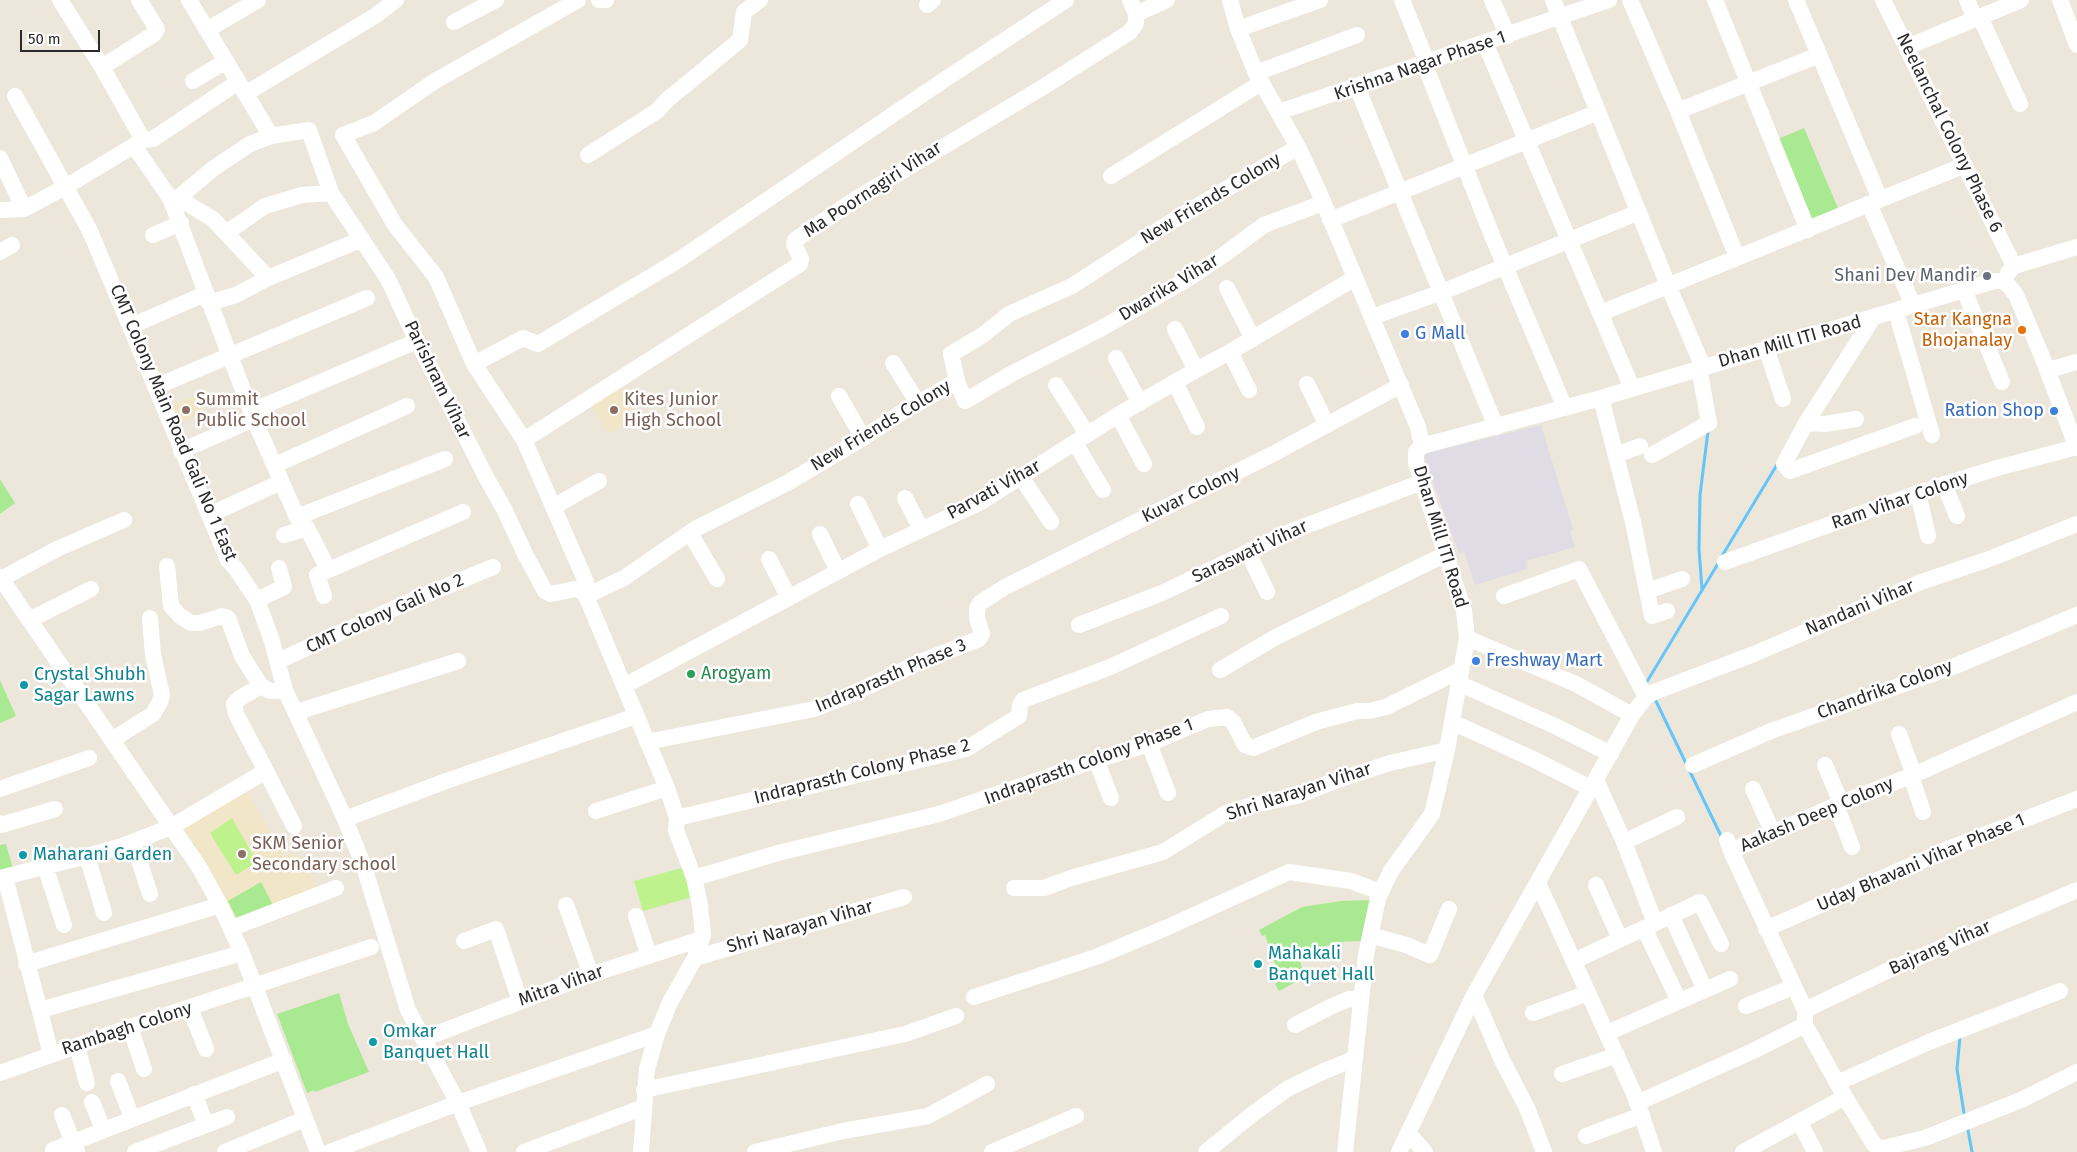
<!DOCTYPE html>
<style>
body{margin:0}
#map{position:relative;width:2077px;height:1152px;overflow:hidden;background:#ede7db;font-family:"Fira Sans",sans-serif}
canvas{display:block}
.scale{position:absolute;left:20px;top:30px;width:80px;height:22px;box-sizing:border-box;border:2px solid #2a2a2a;border-top:0;padding-left:6px;font-size:15px;line-height:18px;white-space:nowrap;color:#2a2a2a;-webkit-text-stroke:4px #fff;paint-order:stroke}
</style>
<div id="map">
<canvas width="2077" height="1152"></canvas>
<div class="scale">50 m</div>
</div>
<script>
const c = document.querySelector('canvas').getContext('2d');
c.lineJoin = 'round';
function fillPath(path, color) {
  c.fillStyle = color;
  c.fill(path, 'evenodd');
}
function toPath(rows) {
  const path = new Path2D();
  for (const r of rows) {
    path.moveTo(r[0], r[1]);
    for (let i = 2; i < r.length; i += 2) path.lineTo(r[i], r[i + 1]);
  }
  return path;
}
function strokePath(path, color, width, dash) {
  c.strokeStyle = color;
  c.lineWidth = width;
  c.lineCap = dash ? 'butt' : 'round';
  c.setLineDash(dash || []);
  c.stroke(path);
}
function label(font, color, halo, rows, align = 'center') {
  c.font = font + ' "Fira Sans",sans-serif';
  c.lineWidth = 5;
  c.setLineDash([]);
  c.textBaseline = 'middle';
  c.strokeStyle = halo;
  c.fillStyle = color;
  for (const [text, x, y, turn = 0] of rows) {
    c.save();
    c.translate(x, y);
    c.rotate((+turn || 0) * Math.PI / 180);
    c.textAlign = isNaN(turn) ? turn : align;
    if (halo) c.strokeText(text, 0, 0);
    c.fillText(text, 0, 0);
    c.restore();
  }
}
const industrial = toPath([
 [1541,425,1573,529,1570,531,1575,547,1526,561,1527,569,1475,585,1464,551,1459,554,1423,454]
]);
const education = toPath([
 [619,386,637,416,609,434,590,404],
 [196,395,204,412,175,425,168,407],
 [245,788,285,857,294,852,298,858,302,856,318,890,238,921,182,825]
]);
const green = toPath([
 [1804,128,1838,208,1810,220,1776,140],
 [0,479,15,503,0,514],
 [0,680,16,716,0,723],
 [6,844,14,872,0,875,0,845],
 [261,882,274,907,238,921,228,901],
 [1373,900,1362,941,1332,942,1331,945,1297,951,1305,977,1279,991,1275,984,1281,980,1265,935,1262,936,1259,930,1302,907,1341,901],
 [339,993,348,1024,369,1072,315,1092,314,1090,307,1093,277,1014]
]);
const pitch = toPath([
 [232,818,257,862,236,875,210,833],
 [685,867,692,897,643,911,634,881]
]);
const stream = toPath([
 [1722,556,1778,463],
 [1702,589,1699,549,1700,495,1708,431],
 [1645,685,1719,562],
 [1654,697,1722,838],
 [1960,1037,1957,1069,1964,1113],
 [1968,1130,1972,1152]
]);
const minor = toPath([
 [189,0,271,136],
 [578,0,435,81,374,123,343,135,395,225,436,277,474,364,524,440,586,582,586,596,667,788,677,818,676,830,694,878,700,905,703,935,695,958,670,1002,657,1034,647,1069,641,1152],
 [599,0,606,0],
 [1130,0,1136,14],
 [1230,0,1238,29,1256,73,1298,147,1319,192,1418,427,1422,446],
 [1402,0,1427,62],
 [1492,0,1508,36],
 [1553,0,1668,285,1703,367],
 [1630,0,1678,111,1737,257],
 [1715,0,1808,230],
 [1796,0,1880,199],
 [1883,0,2014,266],
 [1967,0,1975,18],
 [2060,0,2077,45],
 [927,5,933,0],
 [1980,17,2020,104],
 [454,22,496,0],
 [1238,29,1320,0],
 [207,30,258,0],
 [1485,43,1632,388],
 [1907,47,2021,0],
 [1424,63,1493,238,1565,408],
 [102,67,154,34,157,29,139,0],
 [1256,73,1357,35],
 [193,81,226,61],
 [1357,87,1496,427],
 [245,94,375,16,396,0],
 [15,96,90,231,228,560,236,569,257,600,271,638,285,690,345,819,364,867,408,1010,458,1103,479,1152],
 [1678,111,1819,55],
 [1279,112,1609,0],
 [143,140,153,139,238,82],
 [134,146,170,198,254,419,297,517,307,528,328,569],
 [588,155,657,111,667,100,740,40,744,12,760,0],
 [0,158,24,209],
 [1111,176,1261,83],
 [170,198,178,198,213,219,268,278],
 [178,198,214,168,250,144,271,136,309,130,331,193,388,279,414,335,486,477,504,509,526,556,545,591,551,594,575,589,582,591,586,596],
 [1869,204,1913,305],
 [0,210,24,209,67,186,143,140,102,67,60,0],
 [1330,220,1591,115],
 [226,233,265,206,302,195,331,193],
 [153,235,181,223],
 [0,252,12,245],
 [2008,273,2014,266,2077,247],
 [2002,281,2009,286,2016,295,2041,354,2077,448],
 [1227,288,1253,339],
 [1964,290,2002,382],
 [209,303,236,295,268,278,362,239],
 [1896,311,1932,435],
 [1601,313,1965,165],
 [1372,317,1442,292,1639,212],
 [1873,318,1806,423,1784,464,1790,471,1915,426],
 [131,326,205,294],
 [1175,329,1196,370],
 [1766,348,1783,399],
 [1230,352,1249,390],
 [1116,358,1140,403],
 [893,363,918,403],
 [474,364,523,338,538,344,677,261,944,80,1066,0],
 [2048,370,2077,362],
 [957,381,965,401,1013,373,1100,329,1186,280,1225,254,1264,225,1323,203],
 [1175,382,1197,427],
 [1307,384,1327,425],
 [1056,385,1087,434],
 [155,387,367,298],
 [839,396,863,438],
 [1601,398,1633,522,1652,616,1667,611],
 [252,411,417,341],
 [1118,415,1144,464],
 [1806,423,1825,424,1856,419],
 [524,440,800,264,801,259,794,244,795,240,859,197,1040,89,1130,32,1136,23,1136,14,1167,0],
 [1075,443,1103,490],
 [181,451,254,419],
 [1616,455,1640,446],
 [1652,455,1709,423,1699,368],
 [275,465,407,406],
 [1021,477,1051,522],
 [1944,484,1957,516],
 [1918,493,1928,536],
 [905,498,921,529],
 [858,504,880,549],
 [553,507,599,481],
 [209,515,281,482],
 [297,517,445,459],
 [690,533,717,579],
 [820,534,838,571],
 [284,535,307,528],
 [1248,552,1267,592],
 [769,559,789,598],
 [1725,562,1918,493,1997,468,2077,447],
 [167,566,171,606,180,616,191,623,200,623,222,616,228,618,242,656,261,686,270,691,285,690],
 [0,577,199,867,220,905,242,953,318,1152],
 [1,579,57,549,124,520],
 [1647,591,1682,579],
 [324,596,317,575,463,512],
 [586,596,624,578,695,529,787,483,863,438,904,411,957,381,951,354,983,335,1009,314,1072,286,1177,218,1298,147],
 [1504,596,1579,569,1646,697],
 [257,600,284,587,279,568],
 [29,620,91,589],
 [1079,625,1162,593,1292,531,1422,482],
 [1467,638,1576,684,1632,715],
 [278,661,404,604,493,567],
 [1220,670,1276,637,1446,554],
 [1458,683,1555,726,1611,754],
 [624,686,880,549,981,502,1118,415,1196,370,1230,352,1355,278],
 [297,712,458,661],
 [1452,722,1535,760,1592,789],
 [1899,734,1914,775],
 [112,740,153,714,160,702,162,695,153,655,150,618],
 [647,742,814,709,848,696,920,662,979,639,982,634,977,618,977,608,980,603,1005,587,1271,455,1401,385],
 [1149,744,1168,793],
 [1096,760,1111,798],
 [1693,765,1771,731,1955,666,2077,615],
 [1825,765,1841,803],
 [266,771,294,826],
 [1911,776,1923,812],
 [1596,780,1624,842,1677,817],
 [0,789,89,758],
 [1753,789,1773,833],
 [1836,805,1852,847],
 [596,811,667,788],
 [677,818,966,749,1019,716,1020,705,1023,700,1110,667,1221,616],
 [345,819,449,780,636,716],
 [0,823,1,825,55,809],
 [1727,840,1731,851,1841,803,1911,776,2077,702],
 [133,842,150,894],
 [1624,842,1655,923],
 [1731,851,1805,1010,1805,1025,1845,1097,1873,1143,1879,1149,1925,1138,2021,1100,2077,1072],
 [87,856,104,913],
 [45,866,64,925],
 [5,877,51,1054],
 [0,878,87,856,122,846,171,827,266,771,236,714,234,704,240,698,261,686],
 [694,878,778,853,939,814,1096,760,1149,744,1208,719,1227,717,1233,722,1245,745,1253,748,1316,722,1357,711,1369,711,1386,707,1461,670],
 [1538,883,1635,1096,1654,1152],
 [1596,885,1620,939],
 [1014,888,1044,888,1071,878,1163,852,1226,813,1248,806,1297,796,1332,782,1390,763,1447,750],
 [566,905,591,975],
 [1671,915,1705,990],
 [636,916,649,956],
 [232,928,336,888],
 [1644,928,1679,1001],
 [1766,929,1948,849,2077,799],
 [1370,935,1406,945,1430,955,1449,909],
 [464,941,496,929,520,1001],
 [695,958,904,897],
 [1574,961,1700,902,1721,944],
 [26,964,220,905],
 [1474,995,1502,1060,1527,1108,1544,1152],
 [974,997,1096,957,1168,927,1289,872,1351,881,1380,892],
 [1746,1006,1793,987],
 [190,1008,206,1049],
 [40,1010,242,953],
 [1805,1010,1891,969,2077,890],
 [1533,1013,1588,993],
 [1295,1025,1330,1007,1349,999,1361,998],
 [130,1027,144,1069],
 [1607,1033,1730,979],
 [423,1039,584,977,701,939],
 [77,1046,87,1083],
 [0,1073,130,1027,371,947],
 [1562,1074,1617,1055],
 [118,1081,132,1118],
 [1837,1083,1929,1042,2060,991],
 [644,1090,905,1034,956,1016],
 [194,1094,206,1125],
 [92,1102,103,1129],
 [1637,1103,1753,1051,1805,1025],
 [62,1115,77,1152],
 [1800,1123,1815,1152],
 [1408,1133,1425,1152],
 [1586,1136,1642,1115],
 [53,1150,284,1060],
 [135,1152,227,1117],
 [225,1152,305,1119],
 [330,1152,458,1103,657,1034],
 [524,1152,644,1107],
 [755,1152,843,1131,928,1116,987,1084],
 [992,1152,1076,1116],
 [1206,1152,1250,1116,1287,1089,1322,1072,1354,1059],
 [1345,1152,1366,955,1378,898,1391,871,1432,814,1447,750,1467,638,1464,611,1416,463,1416,452,1422,446,1601,398,1964,290,1994,281,2002,281],
 [1399,1152,1474,995,1632,715,1646,697,1654,692,1754,654,1921,582,1992,558,2077,524],
 [1743,1152,1845,1097]
]);
const markers = [
 [1987,276,5,"#6b7280"],
 [2022,330,5,"#e8710a"],
 [1405,334,5,"#3f7fe0"],
 [186,410,5,"#8d6e63"],
 [614,410,5,"#8d6e63"],
 [2054,411,5,"#3f7fe0"],
 [1476,661,5,"#3f7fe0"],
 [691,674,5,"#2e9e5b"],
 [24,685,5,"#0f9aa8"],
 [242,854,5,"#8d6e63"],
 [23,855,5,"#0f9aa8"],
 [1258,964,5,"#0f9aa8"],
 [373,1042,5,"#0f9aa8"]
];
const streetNames = [
 ["Krishna Nagar Phase 1",1420,66,-19],
 ["Neelanchal Colony Phase 6",1949,133,64],
 ["Ma Poornagiri Vihar",873,190,-33],
 ["New Friends Colony",1211,199,-31],
 ["Dwarika Vihar",1169,288,-31],
 ["Dhan Mill ITI Road",1790,342,-16],
 ["Parishram Vihar",437,380,64],
 ["CMT Colony Main Road Gali No 1 East",173,423,67],
 ["New Friends Colony",881,426,-31],
 ["Parvati Vihar",994,490,-29],
 ["Kuvar Colony",1191,495,-26],
 ["Ram Vihar Colony",1900,501,-19],
 ["Dhan Mill ITI Road",1440,537,73],
 ["Saraswati Vihar",1250,552,-25],
 ["Nandani Vihar",1860,608,-23],
 ["CMT Colony Gali No 2",385,614,-24],
 ["Indraprasth Phase 3",891,676,-23],
 ["Chandrika Colony",1885,690,-20],
 ["Indraprasth Colony Phase 1",1089,762,-20],
 ["Indraprasth Colony Phase 2",862,772,-14],
 ["Shri Narayan Vihar",1299,792,-18],
 ["Aakash Deep Colony",1817,815,-23],
 ["Uday Bhavani Vihar Phase 1",1921,863,-23],
 ["Shri Narayan Vihar",800,927,-16],
 ["Bajrang Vihar",1940,948,-24],
 ["Mitra Vihar",561,986,-20],
 ["Rambagh Colony",127,1029,-18]
];
const worshipNames = [
 ["Shani Dev Mandir",1977,276]
];
const foodNames = [
 ["Star Kangna",2012,320],
 ["Bhojanalay",2012,341]
];
const shopNames = [
 ["G Mall",1415,334],
 ["Ration Shop",2044,411,"right"],
 ["Freshway Mart",1486,661]
];
const educationNames = [
 ["Summit",196,400],
 ["Public School",196,421],
 ["Kites Junior",624,400],
 ["High School",624,421],
 ["SKM Senior",252,844],
 ["Secondary school",252,865]
];
const leisureNames = [
 ["Arogyam",701,674]
];
const cultureNames = [
 ["Crystal Shubh",34,675],
 ["Sagar Lawns",34,696],
 ["Maharani Garden",33,855],
 ["Mahakali",1268,954],
 ["Banquet Hall",1268,975],
 ["Omkar",383,1032],
 ["Banquet Hall",383,1053]
];
fillPath(industrial, '#dfdce5');
fillPath(education, '#f1e7c8');
fillPath(green, '#a8e992');
fillPath(pitch, '#bef28d');
strokePath(stream, '#64c5f9', 3);
strokePath(minor, '#fff', 16);
for (const [x, y, r, color] of markers) {
  const dot = new Path2D();
  dot.arc(x, y, r, 0, 2 * Math.PI);
  c.fillStyle = color;
  c.fill(dot);
  strokePath(dot, '#fff', 2);
}
label('18px', '#2a2a2a', '#fff', streetNames);
label('18px', '#5b616d', '#fff', worshipNames, 'right');
label('18px', '#c56008', '#fff', foodNames, 'right');
label('18px', '#366cbe', '#fff', shopNames, 'left');
label('18px', '#785e54', '#fff', educationNames, 'left');
label('18px', '#27864d', '#fff', leisureNames, 'left');
label('18px', '#0d838f', '#fff', cultureNames, 'left');
</script>
